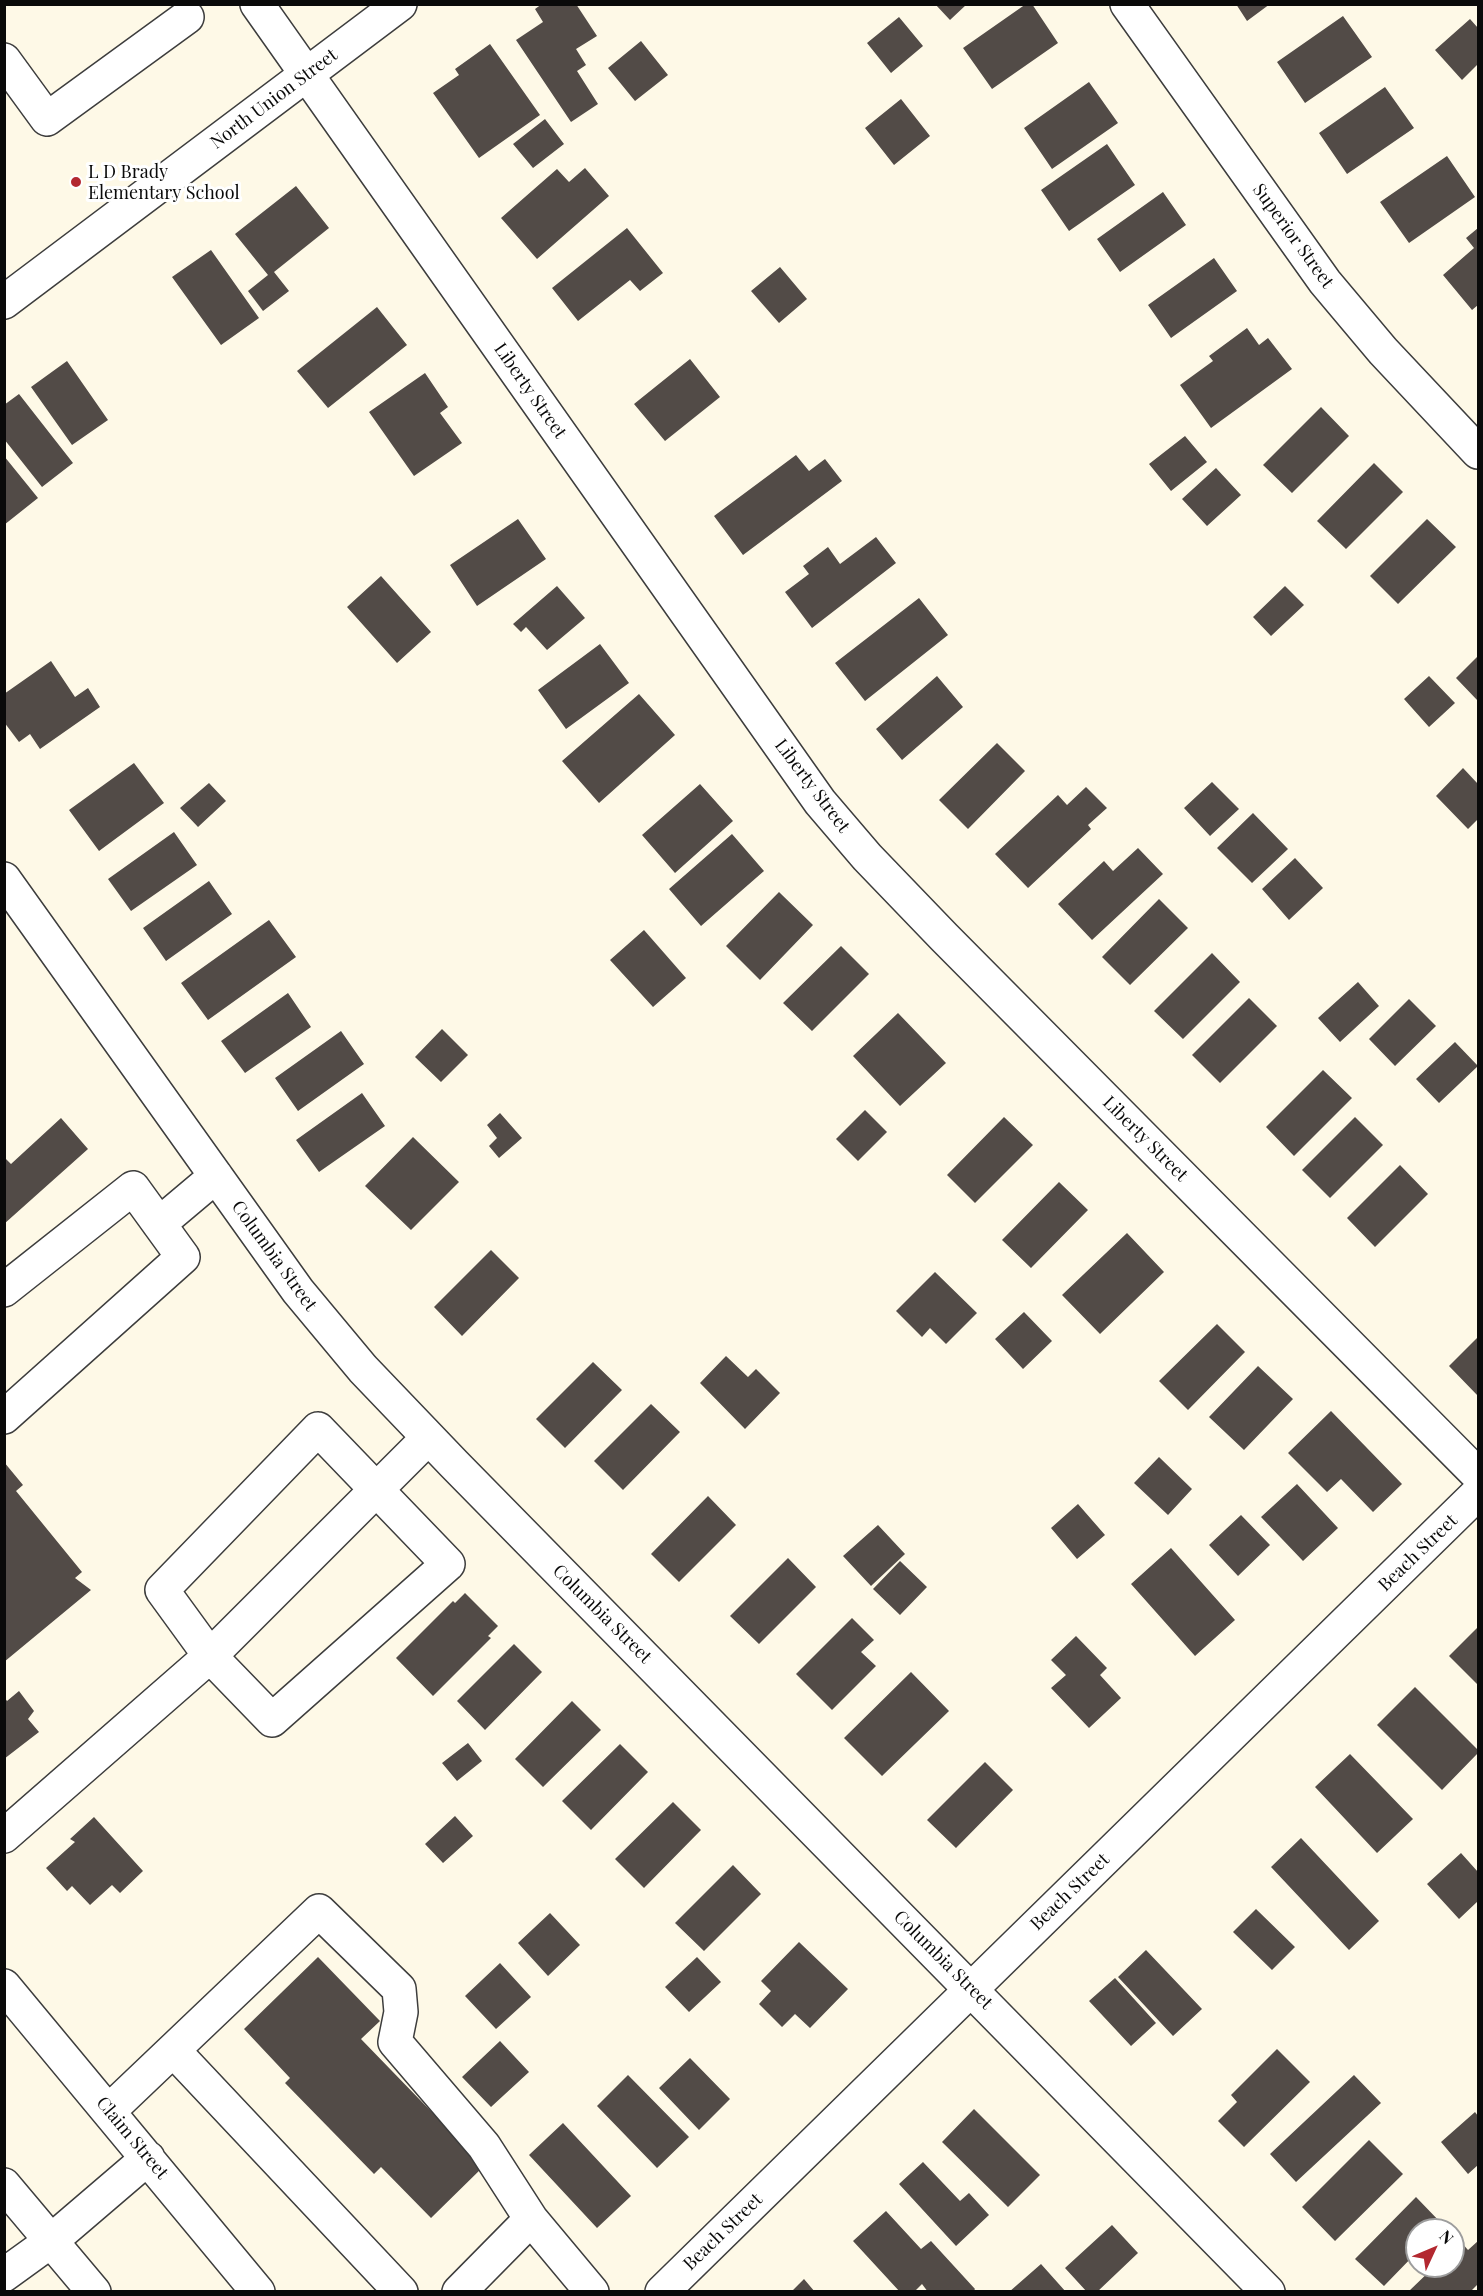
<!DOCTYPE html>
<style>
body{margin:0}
#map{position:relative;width:1483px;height:2296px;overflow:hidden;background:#fef9e7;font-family:"Playfair Display",serif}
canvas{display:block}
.frame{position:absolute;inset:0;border:6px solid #0a0a0a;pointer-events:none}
.north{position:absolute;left:1405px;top:2218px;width:60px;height:60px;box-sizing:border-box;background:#fff;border:2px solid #9d9d9d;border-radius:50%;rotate:46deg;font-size:16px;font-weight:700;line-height:24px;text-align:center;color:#0a0a0a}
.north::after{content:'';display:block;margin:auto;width:21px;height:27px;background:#b32830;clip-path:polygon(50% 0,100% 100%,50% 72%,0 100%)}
</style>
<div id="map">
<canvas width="1483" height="2296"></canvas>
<div class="frame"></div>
<div class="north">N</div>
</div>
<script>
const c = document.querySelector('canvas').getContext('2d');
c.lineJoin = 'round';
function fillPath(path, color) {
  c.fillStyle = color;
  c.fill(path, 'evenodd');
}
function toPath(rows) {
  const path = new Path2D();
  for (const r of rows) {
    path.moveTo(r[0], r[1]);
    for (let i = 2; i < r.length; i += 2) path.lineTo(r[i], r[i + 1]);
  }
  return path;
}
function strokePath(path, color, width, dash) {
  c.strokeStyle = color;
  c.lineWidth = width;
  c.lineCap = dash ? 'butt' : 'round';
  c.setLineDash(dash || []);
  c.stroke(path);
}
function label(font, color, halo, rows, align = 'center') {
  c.font = font + ' "Playfair Display",serif';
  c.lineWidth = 6;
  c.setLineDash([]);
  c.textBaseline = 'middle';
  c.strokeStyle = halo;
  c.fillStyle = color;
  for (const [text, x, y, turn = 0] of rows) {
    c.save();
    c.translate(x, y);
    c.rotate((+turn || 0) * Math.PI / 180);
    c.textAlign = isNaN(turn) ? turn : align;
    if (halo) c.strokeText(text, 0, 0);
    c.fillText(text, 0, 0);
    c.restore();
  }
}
const building = toPath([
 [542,4,576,4,597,36,576,49,586,65,577,71,598,104,571,122,516,40,543,22,535,9],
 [935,4,967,4,950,20],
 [1026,4,1032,4,1058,43,992,89,963,48],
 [1236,4,1270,4,1247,21],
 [1343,16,1372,57,1305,103,1277,62],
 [899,17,923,46,891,73,867,43],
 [1470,19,1478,28,1478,64,1462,80,1435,50],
 [641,41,668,75,635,101,608,68],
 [490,44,540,115,479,158,433,93,459,75,455,69],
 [1089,82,1118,123,1052,169,1024,128],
 [1385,87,1414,128,1347,174,1319,133],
 [901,99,930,136,894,165,865,128],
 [545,119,564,144,533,168,513,144],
 [1107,144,1135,185,1069,231,1041,190],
 [1447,156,1475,197,1409,243,1380,202],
 [585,168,609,196,537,259,501,218,557,169,569,182],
 [296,186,329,228,274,272,289,291,263,311,248,291,268,275,235,234],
 [1163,192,1186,225,1120,272,1097,239],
 [627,228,663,273,640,291,630,280,578,321,552,288],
 [1478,228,1478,305,1472,310,1443,275,1474,248,1466,238],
 [211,250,259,318,221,345,172,277],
 [1214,258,1237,291,1171,338,1148,305],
 [780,267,807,299,779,323,751,291],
 [377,307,407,345,328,408,297,371],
 [1247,328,1259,345,1268,338,1292,369,1211,428,1180,385,1213,361,1209,356],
 [690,359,720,397,665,441,634,404],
 [67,361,108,420,72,445,31,387],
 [425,373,448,407,440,413,462,443,414,476,369,412],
 [19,394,73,463,42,487,4,439,4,405],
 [1321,407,1349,436,1292,493,1263,465],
 [1185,436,1207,462,1171,491,1149,464],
 [796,455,809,471,825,459,842,481,743,555,714,516],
 [4,456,38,498,4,525],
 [1374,463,1403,492,1346,549,1317,521],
 [1216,468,1241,495,1207,526,1182,499],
 [518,519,546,559,477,606,450,565],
 [1427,519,1456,547,1398,604,1370,576],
 [876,537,896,563,812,628,785,592,809,574,803,566,828,547,840,564],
 [381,576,431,632,397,663,347,607],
 [557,586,585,618,547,650,526,627,521,632,513,624],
 [1285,586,1304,605,1271,636,1253,617],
 [919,598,948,635,865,701,835,663],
 [600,644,629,683,566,729,538,690],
 [1478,656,1478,701,1456,678],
 [51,661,75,697,88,688,100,707,40,749,30,734,19,742,4,722,4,694],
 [937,676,963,707,902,760,876,729],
 [1429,676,1455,703,1429,727,1404,699],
 [639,694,675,735,599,803,562,761],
 [997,743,1025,771,968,829,939,800],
 [134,763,164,803,99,851,69,810],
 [1463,768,1478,784,1478,819,1468,829,1436,796],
 [1212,782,1239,809,1210,836,1184,808],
 [209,783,226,801,198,827,180,808],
 [700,784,733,821,675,873,642,835],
 [1086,787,1107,808,1088,825,1091,829,1028,888,995,854,1058,795,1067,805],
 [1253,813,1288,849,1252,883,1217,848],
 [174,832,197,865,131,911,108,879],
 [732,834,764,871,701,926,669,889],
 [1138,848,1163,874,1092,940,1058,904,1104,861,1113,871],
 [1295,858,1323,888,1289,920,1262,889],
 [209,881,232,914,166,961,143,928],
 [779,892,813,925,760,980,726,946],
 [1159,899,1188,928,1130,985,1102,957],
 [269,920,296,957,208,1020,181,983],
 [644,930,686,978,653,1007,610,960],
 [841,946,869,974,812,1031,783,1003],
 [1212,953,1240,982,1183,1039,1154,1011],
 [1358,982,1379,1006,1340,1042,1318,1018],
 [288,993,311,1027,245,1073,221,1041],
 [1249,998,1277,1026,1220,1083,1192,1055],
 [1409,999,1436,1026,1395,1066,1369,1039],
 [898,1013,946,1063,900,1106,853,1056],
 [442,1029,468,1055,441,1082,415,1057],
 [341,1031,364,1064,298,1111,275,1078],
 [1455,1042,1478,1066,1439,1103,1416,1079],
 [1323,1070,1352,1098,1294,1156,1266,1127],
 [362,1093,385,1126,319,1172,296,1140],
 [865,1110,887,1132,858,1161,836,1139],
 [500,1113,522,1138,499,1158,489,1146,497,1138,487,1125],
 [1004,1117,1033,1145,975,1203,947,1175],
 [1355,1117,1383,1145,1330,1198,1302,1170],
 [61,1118,88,1149,4,1224,4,1157,11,1164],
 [413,1137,459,1182,411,1230,365,1186],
 [1400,1165,1428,1194,1375,1247,1347,1218],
 [1059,1182,1088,1210,1031,1268,1002,1240],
 [1127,1233,1164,1272,1100,1334,1062,1295],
 [491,1250,519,1278,462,1336,434,1307],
 [935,1272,977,1313,946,1344,930,1328,922,1337,896,1311],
 [1024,1312,1052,1341,1023,1369,995,1339],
 [1217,1324,1245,1352,1188,1410,1159,1381],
 [1478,1337,1478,1396,1449,1366],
 [726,1356,748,1377,756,1369,780,1393,745,1429,700,1383],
 [593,1362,622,1390,565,1448,536,1419],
 [1258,1366,1293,1399,1244,1450,1209,1417],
 [651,1404,680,1432,623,1490,594,1461],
 [1331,1411,1402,1484,1373,1512,1341,1479,1327,1492,1288,1453],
 [1159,1457,1192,1489,1168,1515,1134,1483],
 [4,1462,23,1485,16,1491,82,1572,75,1578,91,1590,4,1662],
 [1297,1484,1338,1528,1303,1561,1261,1517],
 [708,1496,736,1525,679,1582,651,1554],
 [1078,1504,1105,1535,1077,1559,1051,1528],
 [1241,1515,1270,1545,1238,1576,1209,1545],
 [878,1525,905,1554,871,1586,843,1556],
 [1171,1548,1235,1620,1195,1656,1131,1584],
 [788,1558,816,1587,759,1644,730,1616],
 [900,1561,927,1587,900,1615,873,1589],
 [465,1593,498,1626,488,1636,491,1638,433,1696,396,1658,453,1601,455,1603],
 [852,1618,874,1640,861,1652,876,1666,832,1710,796,1674],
 [1478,1627,1478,1685,1449,1656],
 [1076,1636,1107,1668,1100,1675,1121,1698,1089,1728,1051,1688,1066,1675,1051,1660],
 [514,1644,542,1672,485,1730,457,1701],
 [911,1672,949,1711,882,1776,844,1738],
 [1415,1687,1478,1750,1478,1753,1442,1790,1377,1725],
 [19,1691,34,1711,28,1719,39,1732,4,1759,4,1697,7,1701],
 [572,1701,601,1730,543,1787,515,1759],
 [468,1743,482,1761,457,1781,442,1763],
 [620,1744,648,1772,591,1830,562,1801],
 [1350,1754,1413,1819,1377,1853,1315,1787],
 [985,1762,1013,1790,956,1848,927,1820],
 [673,1802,701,1830,644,1888,615,1859],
 [455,1816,473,1836,443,1863,425,1844],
 [94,1817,143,1871,120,1893,112,1885,90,1905,72,1886,67,1891,46,1868,75,1842,70,1839],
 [1301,1838,1379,1921,1349,1950,1271,1867],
 [1461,1853,1478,1872,1478,1901,1459,1919,1427,1884],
 [733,1865,761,1894,704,1951,675,1923],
 [1256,1909,1295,1947,1272,1970,1233,1932],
 [550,1913,580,1945,548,1976,518,1943],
 [799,1942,848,1989,810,2028,795,2014,782,2027,759,2004,771,1991,761,1981],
 [1146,1950,1202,2009,1173,2036,1118,1977],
 [318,1957,380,2021,361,2039,484,2166,431,2218,381,2167,374,2174,285,2083,290,2078,244,2029],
 [697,1957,721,1982,689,2012,665,1987],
 [500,1963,531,1997,496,2029,465,1996],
 [1115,1978,1156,2023,1131,2046,1089,2001],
 [500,2041,529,2072,491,2107,462,2077],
 [1277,2049,1310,2082,1244,2147,1218,2121,1237,2102,1231,2095],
 [690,2058,730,2099,699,2130,659,2088],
 [628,2075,689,2137,657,2168,597,2106],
 [1354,2075,1381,2103,1296,2182,1270,2154],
 [974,2109,1040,2175,1008,2207,942,2142],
 [1475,2112,1478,2116,1478,2165,1468,2174,1441,2142],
 [563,2123,631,2196,597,2228,529,2155],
 [1369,2140,1403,2174,1335,2241,1302,2207],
 [923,2162,960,2201,969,2193,989,2215,956,2246,899,2184],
 [1416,2197,1443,2225,1439,2230,1417,2230,1417,2252,1384,2286,1355,2259],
 [886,2211,921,2249,931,2241,975,2289,973,2292,928,2292,922,2284,914,2292,900,2292,853,2241],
 [1112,2225,1138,2253,1097,2292,1087,2292,1065,2268],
 [1478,2241,1478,2284,1470,2292,1408,2292,1435,2266,1453,2266,1453,2249,1461,2242,1468,2250],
 [1041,2264,1066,2292,1009,2292],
 [804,2279,815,2292,791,2292]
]);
const minor = toPath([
 [257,4,820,802,867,857,944,937,1478,1475],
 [1127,4,1325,282,1383,351,1478,452],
 [4,60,47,119,187,17],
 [4,302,400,4],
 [4,879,298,1291,363,1369,454,1464,1268,2292],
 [159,1224,216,1176],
 [4,1290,133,1188,183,1257,4,1417],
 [318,1429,448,1564,272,1720,210,1656,162,1590,318,1429],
 [4,1836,210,1656,428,1438],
 [4,1986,258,2292],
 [173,2050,401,2292],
 [109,2111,319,1911,399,1989,401,2012,395,2042,484,2146,531,2219,459,2292],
 [4,2185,94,2292],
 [531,2219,592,2292],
 [4,2275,51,2241,148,2158],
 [662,2292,1478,1493]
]);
const markers = [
 [76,182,6,"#b32830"]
];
const streetNames = [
 ["North Union Street",274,99,-37],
 ["Superior Street",1293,236,54],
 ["Liberty Street",530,391,55],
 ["Liberty Street",812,786,53],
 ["Liberty Street",1145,1139,45],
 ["Columbia Street",274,1256,54],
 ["Beach Street",1418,1553,-44],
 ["Columbia Street",602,1614,45],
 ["Beach Street",1070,1892,-44],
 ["Columbia Street",943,1960,45],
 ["Claim Street",132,2138,50],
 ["Beach Street",723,2232,-44]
];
const poiNames = [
 ["L D Brady",88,172],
 ["Elementary School",88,193]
];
fillPath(building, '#524b47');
strokePath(minor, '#3d3d3d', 36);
strokePath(minor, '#fff', 33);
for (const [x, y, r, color] of markers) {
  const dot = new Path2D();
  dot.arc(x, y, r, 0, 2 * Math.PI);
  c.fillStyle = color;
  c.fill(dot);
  strokePath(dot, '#fff', 2);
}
label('18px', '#0a0a0a', '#fff', streetNames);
label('18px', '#0a0a0a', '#fff', poiNames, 'left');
</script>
